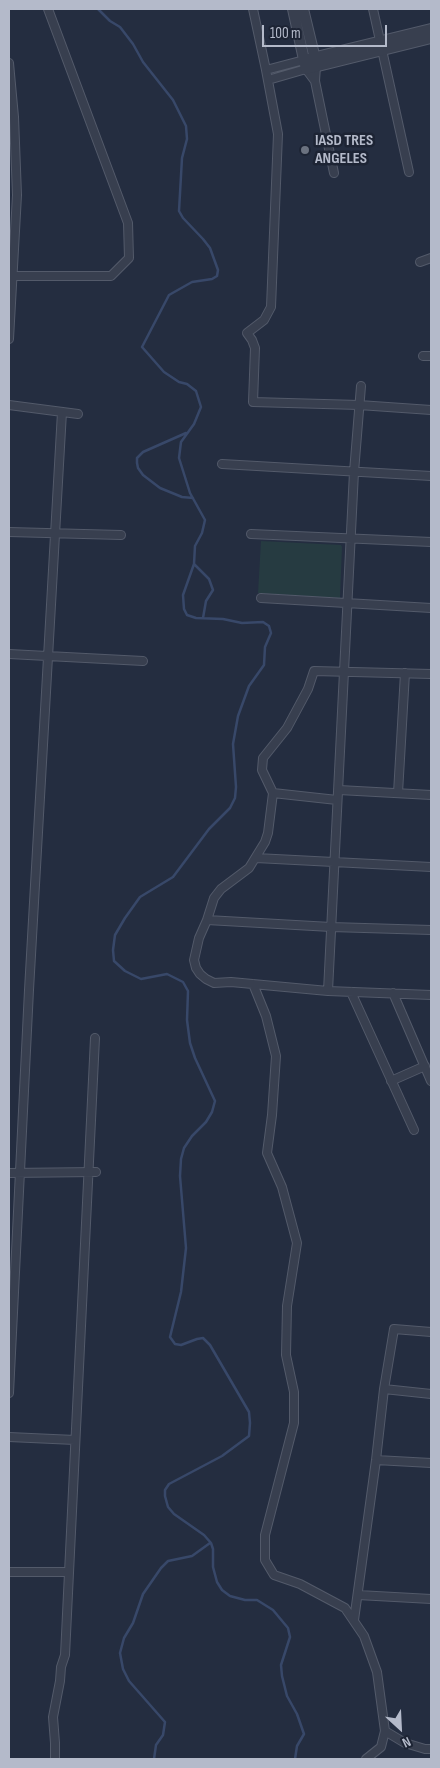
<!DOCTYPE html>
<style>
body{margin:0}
#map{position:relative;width:440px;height:1768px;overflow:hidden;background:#242d40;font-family:"Sofia Sans Condensed",sans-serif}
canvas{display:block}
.frame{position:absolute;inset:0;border:10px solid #b4baca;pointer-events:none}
.north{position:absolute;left:375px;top:1703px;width:50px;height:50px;-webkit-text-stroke:4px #1d2434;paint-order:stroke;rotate:155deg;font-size:14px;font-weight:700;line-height:20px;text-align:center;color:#b4baca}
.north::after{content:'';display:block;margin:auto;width:18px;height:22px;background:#b4baca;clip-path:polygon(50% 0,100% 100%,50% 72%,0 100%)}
.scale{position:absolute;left:262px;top:25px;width:125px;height:22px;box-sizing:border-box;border:2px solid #b4baca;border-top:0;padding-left:6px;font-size:15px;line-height:18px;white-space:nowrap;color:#b4baca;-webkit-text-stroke:4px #1d2434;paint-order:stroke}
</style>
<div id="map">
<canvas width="440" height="1768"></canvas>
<div class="frame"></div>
<div class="north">N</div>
<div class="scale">100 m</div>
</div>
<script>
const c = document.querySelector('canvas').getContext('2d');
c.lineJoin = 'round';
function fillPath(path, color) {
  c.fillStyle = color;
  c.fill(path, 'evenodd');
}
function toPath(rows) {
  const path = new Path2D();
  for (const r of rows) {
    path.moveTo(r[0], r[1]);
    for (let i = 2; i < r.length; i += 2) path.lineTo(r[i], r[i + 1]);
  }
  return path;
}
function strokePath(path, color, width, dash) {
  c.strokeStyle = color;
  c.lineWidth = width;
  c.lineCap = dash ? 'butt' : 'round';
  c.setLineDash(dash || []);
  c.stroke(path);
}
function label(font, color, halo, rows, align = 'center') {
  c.font = font + ' "Sofia Sans Condensed",sans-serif';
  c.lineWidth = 5;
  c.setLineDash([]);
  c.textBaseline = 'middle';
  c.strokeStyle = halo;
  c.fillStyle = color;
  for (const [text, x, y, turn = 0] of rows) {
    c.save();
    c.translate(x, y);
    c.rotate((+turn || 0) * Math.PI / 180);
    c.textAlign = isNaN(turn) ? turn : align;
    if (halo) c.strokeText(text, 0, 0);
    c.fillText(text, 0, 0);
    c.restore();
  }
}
const green = toPath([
 [261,541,341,545,342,547,340,598,258,593]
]);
const stream = toPath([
 [98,9,110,21,120,27,133,44,143,62,173,100,186,126,187,139,182,158,179,211,183,218,203,239,210,248,218,270,217,276,212,279,192,282,169,295,142,347,164,372,179,382,187,384,196,391,201,407,194,424,181,442,179,458,190,493,205,520,202,533,195,546,194,564,183,595,184,609,187,615,196,618,223,619,242,623,263,622,269,626,271,633,265,647,264,665,249,686,238,716,233,744,236,787,235,798,230,808,209,829,173,877,140,897,125,918,115,935,113,950,114,961,125,971,141,979,167,974,183,982,188,991,187,1020,190,1043,195,1058,215,1101,212,1112,206,1122,192,1136,184,1148,181,1159,180,1176,186,1248,181,1292,170,1337,175,1344,181,1345,197,1339,203,1338,210,1345,249,1412,250,1423,249,1436,222,1456,169,1484,165,1490,165,1496,168,1507,174,1514,204,1535,211,1543,213,1549,213,1567,217,1582,222,1590,230,1596,245,1600,257,1600,273,1610,288,1628,290,1637,281,1665,282,1676,287,1696,297,1714,304,1734,297,1746,295,1759],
 [186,433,143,452,137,458,137,463,138,468,143,475,160,488,182,497,193,498],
 [194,564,209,579,213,590,206,601,203,618],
 [154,1759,156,1745,163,1735,165,1722,129,1681,123,1669,120,1653,124,1638,133,1623,143,1594,161,1568,168,1561,192,1556,210,1543]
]);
const minor = toPath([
 [253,9,266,70],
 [373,9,409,172],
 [304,60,266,70,278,134,271,307,264,320,247,333,252,340,255,348,253,402,359,405,431,410],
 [9,63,14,117,17,195,9,339],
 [316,67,315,81,334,173],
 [268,80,306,69,315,81],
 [420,262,431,258],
 [9,276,111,276,129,258,128,223,48,9],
 [423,356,431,356],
 [9,405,78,414],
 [222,464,431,476],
 [9,532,121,535],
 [251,534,431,542],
 [261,598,431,608],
 [9,654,143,661],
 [431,674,314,671,308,689,287,728,263,758,262,770,273,793,268,833,265,842,249,868,221,889,214,898,207,920,199,938,194,960,196,968,200,974,206,979,214,983,231,982,328,991,431,995],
 [339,790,431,795],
 [273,793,337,800],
 [398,793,405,673],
 [256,858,431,867],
 [207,920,331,927,431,930],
 [253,984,266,1016,276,1056,272,1115,267,1153,282,1187,297,1243,287,1306,286,1355,294,1392,294,1423,265,1535,265,1560,274,1575,300,1584,345,1608,364,1636,377,1672,385,1731,381,1747,366,1759],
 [328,991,354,472,361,386],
 [351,992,414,1130],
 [393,993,431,1081],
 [391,1081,425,1066],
 [9,1173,96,1172],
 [384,1389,431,1394],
 [9,1393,29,990,62,412],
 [9,1437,75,1440],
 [376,1460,431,1463],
 [9,1572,68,1572],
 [358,1595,431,1599],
 [354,1620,376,1460,384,1389,394,1329,431,1332],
 [385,1731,405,1743,425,1749,431,1749],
 [55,1759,55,1743,53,1717,60,1681,61,1667,65,1655,95,1038]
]);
const tertiary = toPath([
 [293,9,306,69,431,38],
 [303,9,316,63],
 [304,60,431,29]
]);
const markers = [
 [305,150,5,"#6b7280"]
];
const poiNames = [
 ["IASD TRES",315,141],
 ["ANGELES",315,159]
];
fillPath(green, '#263b41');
strokePath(stream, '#384869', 2.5);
strokePath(minor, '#535a6a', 10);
strokePath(tertiary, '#535a6a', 12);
strokePath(minor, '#383f4f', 8);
strokePath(tertiary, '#383f4f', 10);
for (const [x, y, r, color] of markers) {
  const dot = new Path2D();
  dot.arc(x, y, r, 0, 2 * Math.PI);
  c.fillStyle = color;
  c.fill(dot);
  strokePath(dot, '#1d2434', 2);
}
label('bold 16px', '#b4baca', '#1d2434', poiNames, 'left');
</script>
